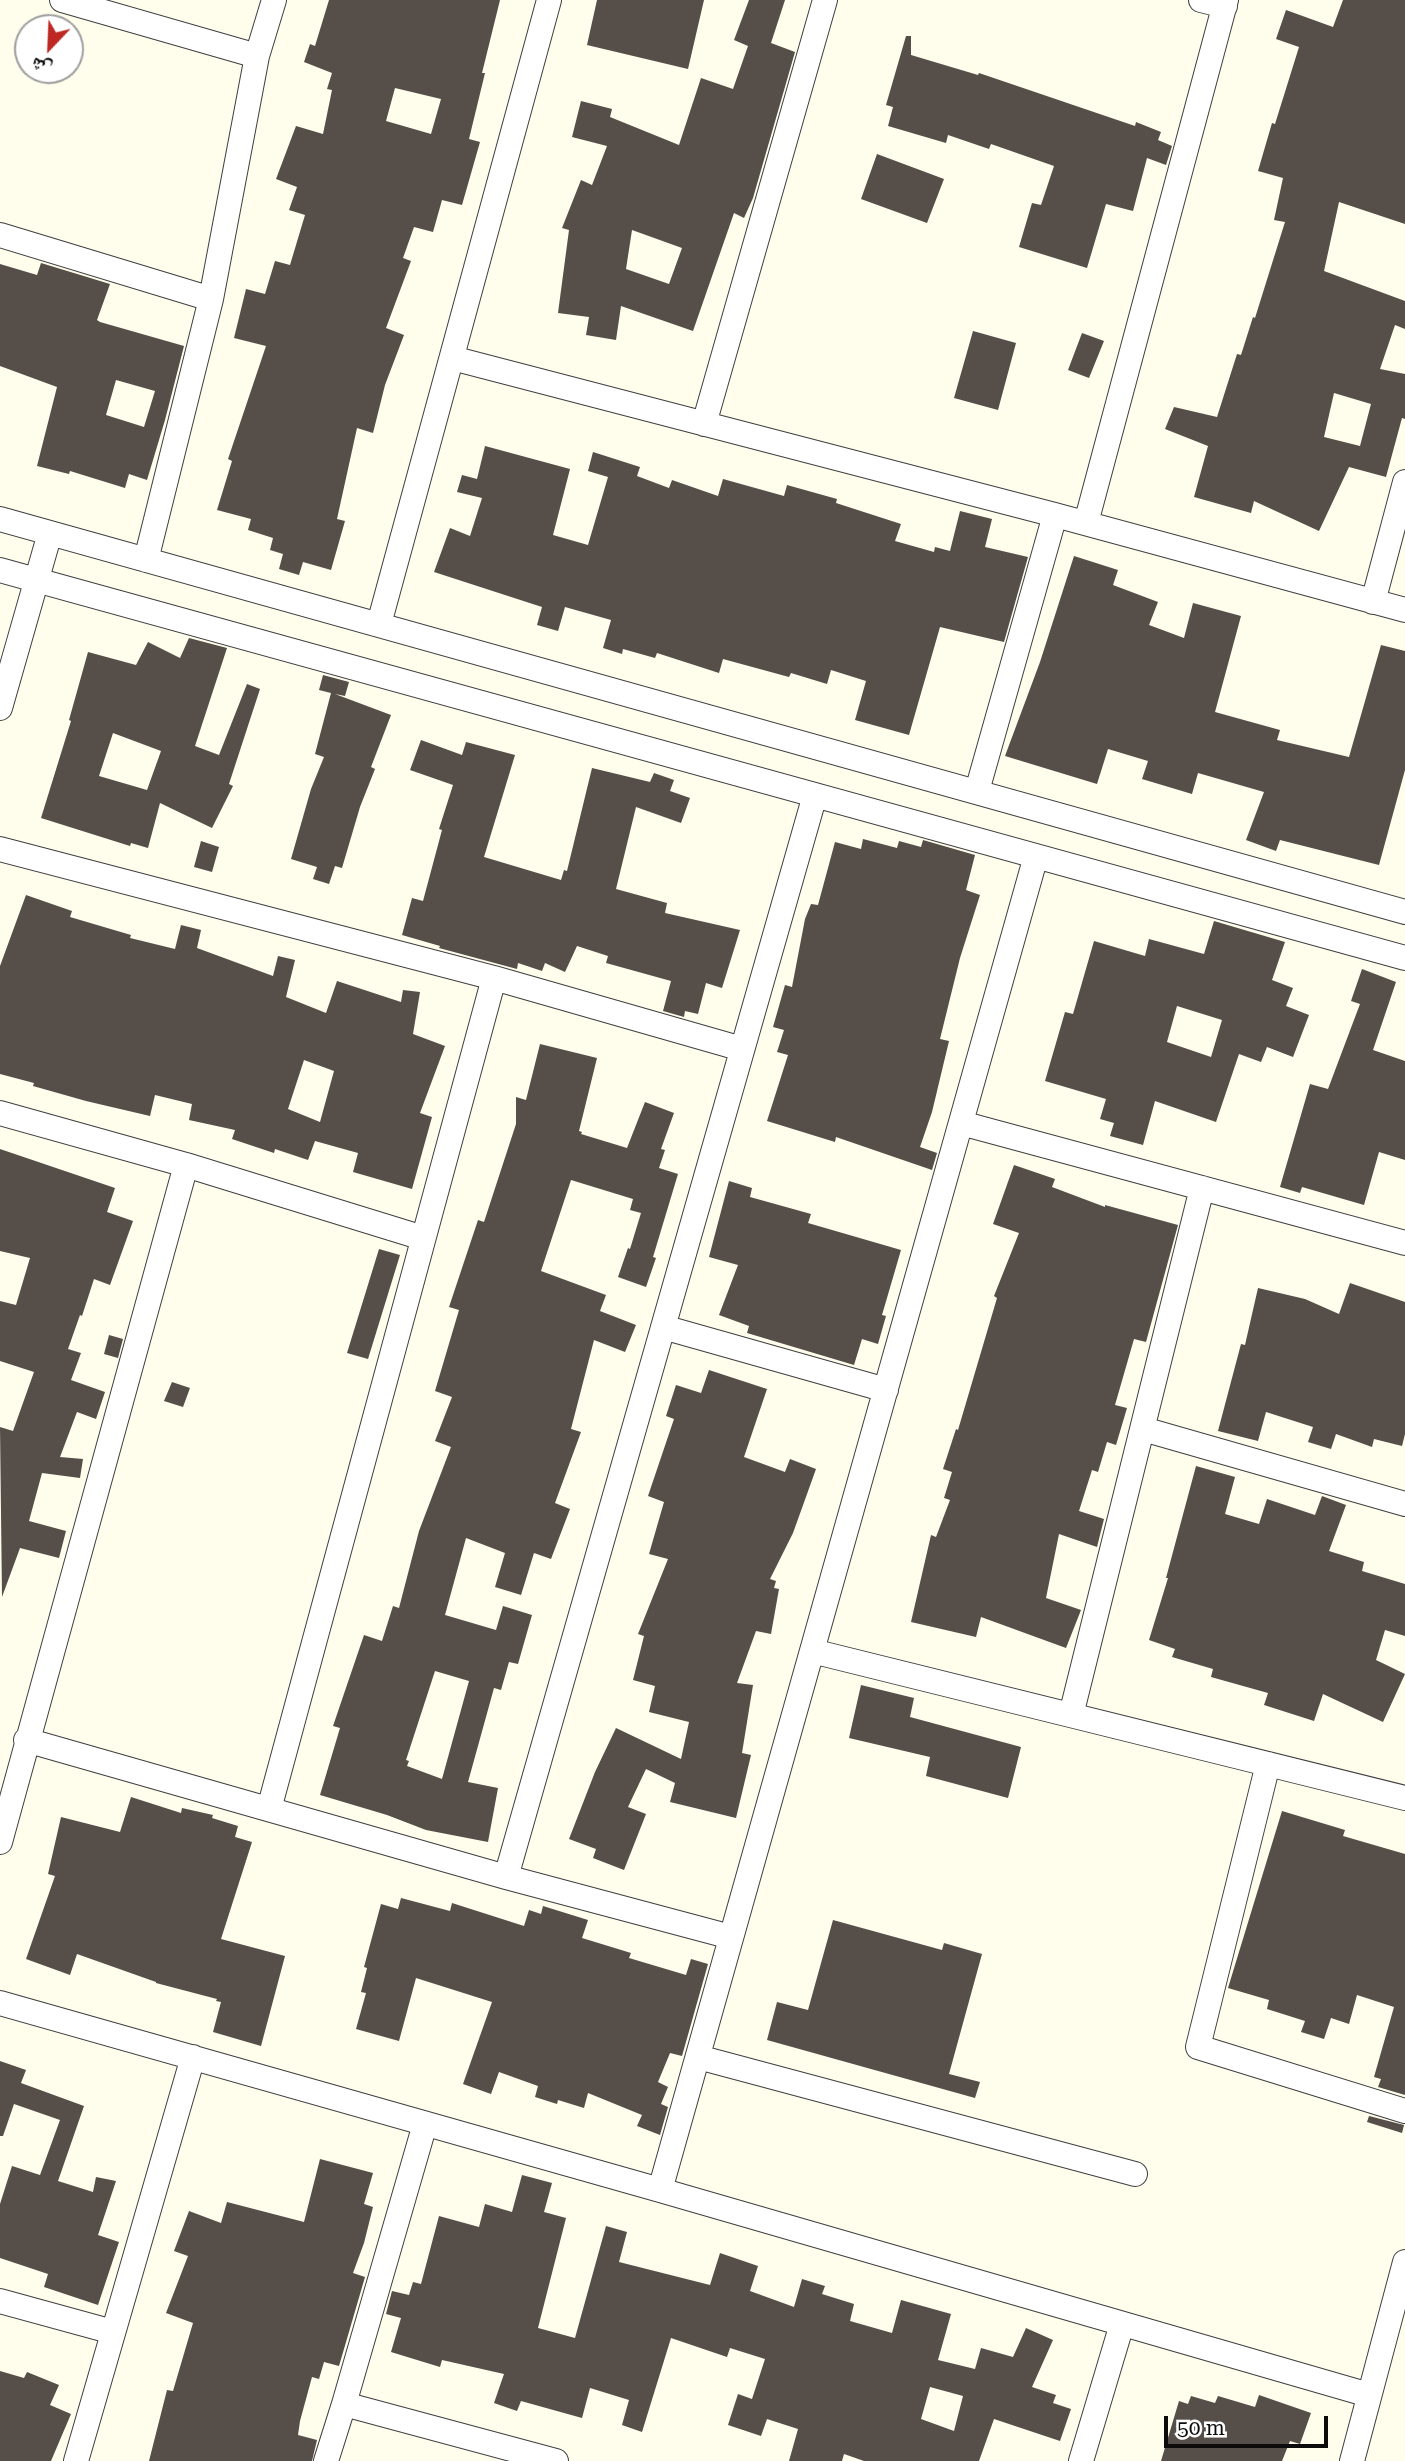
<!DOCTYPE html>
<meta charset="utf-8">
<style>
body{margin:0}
#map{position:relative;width:1405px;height:2461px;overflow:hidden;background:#fffdec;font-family:"Roboto Serif","Noto Naskh Arabic",serif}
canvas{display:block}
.north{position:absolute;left:14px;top:14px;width:70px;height:70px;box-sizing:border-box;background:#fff;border:2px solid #9e9e9e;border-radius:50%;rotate:203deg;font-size:19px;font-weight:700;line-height:28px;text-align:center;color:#0c0c0c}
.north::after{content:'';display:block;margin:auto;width:24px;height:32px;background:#bd2823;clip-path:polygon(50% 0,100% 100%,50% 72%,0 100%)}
.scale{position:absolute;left:1164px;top:2416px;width:164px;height:32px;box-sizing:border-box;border:4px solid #0c0c0c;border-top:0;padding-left:9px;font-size:21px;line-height:24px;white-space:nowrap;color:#0c0c0c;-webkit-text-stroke:5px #fff;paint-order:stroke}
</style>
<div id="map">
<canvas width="1405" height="2461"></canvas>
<div class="north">ش</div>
<div class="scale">50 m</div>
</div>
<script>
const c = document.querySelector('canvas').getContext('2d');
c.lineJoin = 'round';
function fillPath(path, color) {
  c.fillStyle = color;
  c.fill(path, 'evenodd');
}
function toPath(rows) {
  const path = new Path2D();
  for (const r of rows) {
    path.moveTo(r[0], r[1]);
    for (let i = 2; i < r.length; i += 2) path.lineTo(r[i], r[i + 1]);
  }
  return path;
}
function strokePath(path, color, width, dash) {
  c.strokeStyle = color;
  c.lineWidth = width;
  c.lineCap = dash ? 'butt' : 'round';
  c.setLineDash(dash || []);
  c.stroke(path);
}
const building = toPath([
 [329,0,500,0,482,73,485,73,469,139,480,142,462,205,442,200,433,232,414,227,403,258,411,261,386,328,404,335,385,385,373,433,357,428,337,519,345,521,331,570,303,562,299,575,279,569,283,554,270,550,273,538,248,530,251,519,217,510,232,461,228,459,266,346,234,338,246,289,265,294,275,261,290,265,305,215,289,210,297,187,276,179,296,126,323,134,332,90,327,89,332,73,304,62,310,44,315,46],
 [395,88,441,99,431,134,386,121],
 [597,0,704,0,688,69,587,45],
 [749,0,785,0,771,43,795,52,753,198,744,218,734,213,693,331,621,306,616,340,586,335,589,317,558,313,569,230,562,228,581,180,592,185,607,146,572,137,581,101,612,109,610,117,679,145,701,78,733,89,748,46,734,40],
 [632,230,682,248,669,284,626,269],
 [1343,0,1405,0,1405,224,1339,202,1324,271,1405,301,1405,329,1395,325,1380,369,1405,374,1405,419,1402,418,1386,477,1349,467,1319,531,1254,501,1251,513,1194,497,1208,446,1165,429,1174,407,1217,417,1237,354,1241,355,1253,317,1255,318,1285,222,1274,220,1283,178,1258,171,1272,123,1275,124,1299,47,1276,39,1286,10,1333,27],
 [1334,393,1371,404,1360,446,1324,437],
 [906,36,911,36,911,55,978,75,979,73,1135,126,1136,122,1161,132,1158,140,1172,146,1166,165,1147,158,1133,211,1106,204,1087,268,1019,247,1032,203,1041,205,1054,166,991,144,989,149,948,135,946,143,888,126,893,107,886,105],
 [877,154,944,179,927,223,861,199],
 [41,263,110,284,97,320,100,322,184,346,165,420,147,480,129,474,125,488,70,471,69,474,37,466,57,387,0,366,0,264,37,275],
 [116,380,155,391,144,427,106,415],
 [973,331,1016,343,998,410,954,398],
 [1082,333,1104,341,1089,378,1068,370],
 [485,446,570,469,553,535,588,545,608,477,588,471,593,452,640,467,637,476,669,488,672,480,718,496,723,479,784,496,787,485,837,499,836,503,901,524,895,541,934,552,935,547,950,551,960,511,992,519,985,547,1028,557,1004,642,940,627,909,735,855,720,866,681,831,670,827,684,791,673,789,677,723,659,719,673,657,653,655,658,623,649,622,654,603,648,611,620,565,607,558,631,537,625,542,607,434,572,450,528,470,536,482,498,457,492,462,475,477,479],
 [1074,556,1118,570,1113,585,1158,602,1149,625,1184,638,1193,603,1241,616,1215,712,1280,730,1277,740,1349,757,1381,645,1405,651,1405,770,1379,865,1280,840,1276,851,1246,840,1264,792,1198,773,1192,794,1142,779,1148,761,1108,749,1097,784,1005,756,1040,662],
 [189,638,227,648,195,746,219,755,247,684,260,689,229,784,233,786,212,828,160,803,148,848,131,843,130,846,41,818,71,721,69,720,88,652,136,665,148,642,180,658],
 [113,733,161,751,147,790,99,776],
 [323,675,349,682,345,696,335,694,391,715,371,767,375,769,360,807,342,868,335,866,329,884,313,879,317,867,291,859,311,789,324,757,315,754,331,693,319,690],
 [421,740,462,755,466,742,515,755,484,857,561,880,564,870,567,871,592,768,650,782,654,773,674,780,670,791,690,798,681,823,636,807,616,889,667,903,665,913,740,930,722,988,706,983,698,1014,685,1011,684,1017,663,1011,671,981,606,963,608,956,577,946,565,972,545,963,542,971,518,963,517,969,439,948,440,946,402,935,412,898,423,901,442,830,439,829,453,785,410,770],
 [863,839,897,848,899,841,921,847,923,840,975,855,966,890,980,895,960,958,940,1039,949,1041,932,1112,920,1147,937,1153,932,1170,836,1137,835,1142,767,1121,788,1055,777,1052,784,1030,773,1027,785,985,792,987,805,919,811,904,818,905,835,842,861,849],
 [201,841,219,847,212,872,194,867],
 [26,895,72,911,70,917,131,935,130,938,175,949,181,925,201,930,197,948,273,976,278,956,295,960,286,997,326,1013,337,981,401,1002,403,990,420,992,413,1034,445,1046,420,1113,432,1117,412,1189,353,1172,358,1153,315,1141,308,1160,275,1149,274,1153,232,1139,235,1130,189,1120,192,1104,155,1095,150,1116,86,1101,33,1086,34,1083,0,1074,0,966],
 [304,1060,334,1071,320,1122,288,1109],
 [1214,921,1285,942,1272,980,1293,988,1286,1006,1309,1015,1293,1057,1267,1047,1261,1062,1239,1054,1216,1122,1155,1101,1143,1145,1110,1136,1114,1123,1100,1119,1106,1099,1045,1081,1065,1012,1073,1014,1094,941,1145,956,1149,939,1204,954],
 [1177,1006,1222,1020,1211,1057,1167,1042],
 [1362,969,1396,982,1373,1050,1405,1061,1405,1160,1379,1152,1364,1205,1302,1187,1300,1193,1280,1187,1310,1084,1328,1089,1360,1004,1351,1001],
 [540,1044,597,1058,579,1131,582,1132,581,1134,627,1148,645,1102,674,1113,661,1149,665,1150,659,1168,678,1174,653,1257,656,1258,646,1287,618,1277,628,1248,630,1249,641,1213,630,1210,633,1199,571,1180,541,1271,606,1295,600,1311,636,1325,625,1352,594,1340,571,1429,581,1432,555,1503,570,1509,551,1559,534,1553,521,1595,495,1587,505,1553,466,1538,445,1615,496,1630,503,1606,532,1615,518,1664,509,1662,501,1690,494,1688,468,1782,498,1788,488,1842,426,1830,387,1815,320,1795,340,1728,333,1726,364,1635,382,1641,393,1606,399,1608,419,1531,451,1447,435,1441,452,1397,435,1391,459,1310,449,1307,478,1220,484,1222,516,1124,516,1097,526,1100],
 [435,1671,469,1681,442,1779,407,1766,409,1761,406,1760],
 [0,1149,115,1188,107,1212,133,1221,110,1285,94,1279,82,1316,80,1315,68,1349,81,1353,71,1380,105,1392,96,1419,77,1412,60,1457,83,1459,80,1478,42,1473,29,1521,66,1531,59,1558,20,1548,2,1597,0,1427,13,1431,34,1372,0,1361,0,1301,16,1305,30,1258,0,1251],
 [1014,1165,1055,1179,1052,1187,1105,1207,1105,1205,1178,1225,1146,1342,1134,1339,1115,1405,1127,1408,1116,1445,1107,1442,1098,1472,1092,1470,1079,1511,1104,1519,1097,1547,1059,1534,1046,1598,1081,1610,1066,1648,981,1617,976,1637,911,1622,931,1535,936,1537,950,1500,944,1498,952,1472,943,1469,956,1429,958,1430,997,1298,994,1296,1019,1233,993,1224],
 [729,1181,752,1188,750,1197,811,1214,808,1223,901,1250,882,1315,886,1316,878,1344,862,1339,854,1365,747,1333,749,1326,719,1315,738,1265,709,1257],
 [379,1249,400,1255,368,1359,347,1353],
 [1350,1283,1405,1302,1405,1434,1402,1446,1374,1439,1372,1447,1336,1434,1331,1449,1308,1442,1313,1427,1266,1412,1258,1441,1218,1431,1241,1344,1245,1345,1258,1288,1305,1299,1339,1314],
 [109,1335,123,1339,118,1358,104,1354],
 [709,1370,767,1389,744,1457,785,1472,790,1459,816,1469,793,1533,770,1579,776,1581,774,1588,779,1589,771,1634,756,1631,737,1683,753,1685,742,1753,751,1755,736,1818,670,1802,675,1783,646,1769,628,1807,646,1814,624,1870,593,1858,596,1849,569,1839,595,1772,616,1728,681,1759,689,1722,649,1712,655,1686,633,1680,644,1636,638,1634,668,1559,649,1554,664,1502,648,1496,674,1419,666,1416,676,1385,701,1393],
 [172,1382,190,1388,183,1407,164,1401],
 [1196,1466,1235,1477,1225,1514,1259,1524,1267,1499,1315,1515,1322,1496,1346,1505,1329,1551,1364,1562,1362,1571,1405,1584,1405,1636,1385,1630,1376,1660,1405,1674,1383,1722,1323,1694,1314,1721,1264,1705,1268,1693,1211,1677,1213,1669,1172,1657,1175,1649,1149,1640,1168,1578,1166,1578],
 [861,1685,914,1698,910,1717,1021,1747,1008,1798,926,1776,930,1757,849,1738],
 [131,1797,181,1813,182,1808,213,1815,212,1818,238,1826,235,1837,252,1842,221,1939,285,1956,261,2046,213,2032,221,2002,216,2001,217,1999,156,1983,156,1982,77,1954,70,1975,26,1959,55,1876,48,1874,61,1817,120,1832],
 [1282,1811,1345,1830,1343,1836,1405,1854,1405,2095,1378,2087,1381,2079,1374,2077,1394,2007,1357,1995,1349,2024,1331,2018,1324,2039,1301,2032,1305,2021,1267,2009,1269,2000,1228,1988],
 [401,1898,450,1911,452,1903,524,1926,529,1910,541,1914,543,1906,588,1920,582,1938,631,1953,629,1958,686,1975,691,1959,708,1964,682,2056,670,2053,658,2082,668,2087,661,2104,668,2107,660,2135,637,2126,642,2115,588,2093,584,2108,558,2100,557,2104,535,2097,538,2086,499,2072,491,2094,463,2084,492,2002,416,1978,399,2041,356,2029,366,1993,361,1992,367,1968,364,1967,381,1904,398,1909],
 [833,1920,942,1950,944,1943,982,1954,949,2074,980,2082,975,2098,767,2040,777,2002,808,2010],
 [0,2061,26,2070,21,2083,84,2106,58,2181,93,2192,96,2177,116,2181,98,2235,119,2242,98,2305,44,2287,48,2274,0,2258,0,2204,12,2166,40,2175,60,2120,14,2104,3,2136,0,2136],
 [1369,2116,1404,2125,1402,2133,1367,2122],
 [320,2159,373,2173,364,2204,373,2207,364,2243,353,2273,365,2277,339,2366,324,2362,319,2379,312,2377,300,2421,298,2435,317,2440,312,2461,149,2461,167,2390,173,2391,193,2323,166,2313,188,2256,174,2251,189,2211,221,2223,227,2202,304,2222],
 [522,2175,552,2183,544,2212,566,2218,538,2328,575,2338,606,2226,627,2232,619,2262,710,2285,720,2253,758,2266,750,2291,794,2307,802,2279,825,2286,822,2294,854,2304,850,2321,892,2333,901,2300,951,2314,938,2360,975,2369,981,2348,1013,2357,1026,2328,1053,2340,1032,2387,1056,2395,1053,2403,1071,2409,1060,2441,994,2419,979,2461,864,2461,844,2454,842,2461,789,2461,798,2429,767,2419,761,2436,728,2425,738,2394,752,2399,765,2359,730,2348,727,2357,671,2338,642,2432,622,2425,629,2400,590,2388,582,2418,521,2401,517,2411,494,2403,504,2374,442,2360,440,2367,391,2352,401,2318,386,2314,392,2291,409,2295,413,2282,421,2284,439,2216,479,2227,485,2204,512,2212],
 [930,2387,963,2396,954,2431,921,2419],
 [0,2371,24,2378,27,2372,59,2385,50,2405,71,2414,51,2461,0,2461],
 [1259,2395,1311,2413,1300,2444,1290,2441,1282,2461,1161,2461,1179,2401,1188,2404,1191,2396,1215,2403,1218,2396,1255,2407]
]);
const minor = toPath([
 [62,0,257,56],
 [1201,0,1225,6],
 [0,235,211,299],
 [452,358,1055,515,1405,610],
 [704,424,825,0],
 [0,519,1405,912],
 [1086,523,1226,0],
 [146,560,211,299,257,56,274,0],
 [0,570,1405,958],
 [1373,602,1405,482],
 [379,624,549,0],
 [0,708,50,533],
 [977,791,1055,515],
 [0,849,494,978,742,1049],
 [0,1113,186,1165,423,1238],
 [961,1123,1405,1243],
 [663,1327,886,1390],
 [1143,1429,1405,1504],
 [812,1651,1405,1798],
 [1071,1715,1202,1188],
 [26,1740,506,1877,731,1937],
 [1268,1764,1198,2047,1405,2111],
 [269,1809,494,978],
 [0,1842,186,1165],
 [506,1877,815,795],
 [0,2003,660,2190,1369,2395],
 [698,2057,1135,2174],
 [660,2190,1036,856],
 [0,2301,113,2332],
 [344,2404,425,2124],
 [76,2461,193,2057],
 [326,2461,344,2404,556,2461],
 [1081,2461,1122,2324],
 [1352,2461,1405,2262]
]);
fillPath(building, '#554e49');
strokePath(minor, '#3f3f3f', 26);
strokePath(minor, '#fff', 24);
</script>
